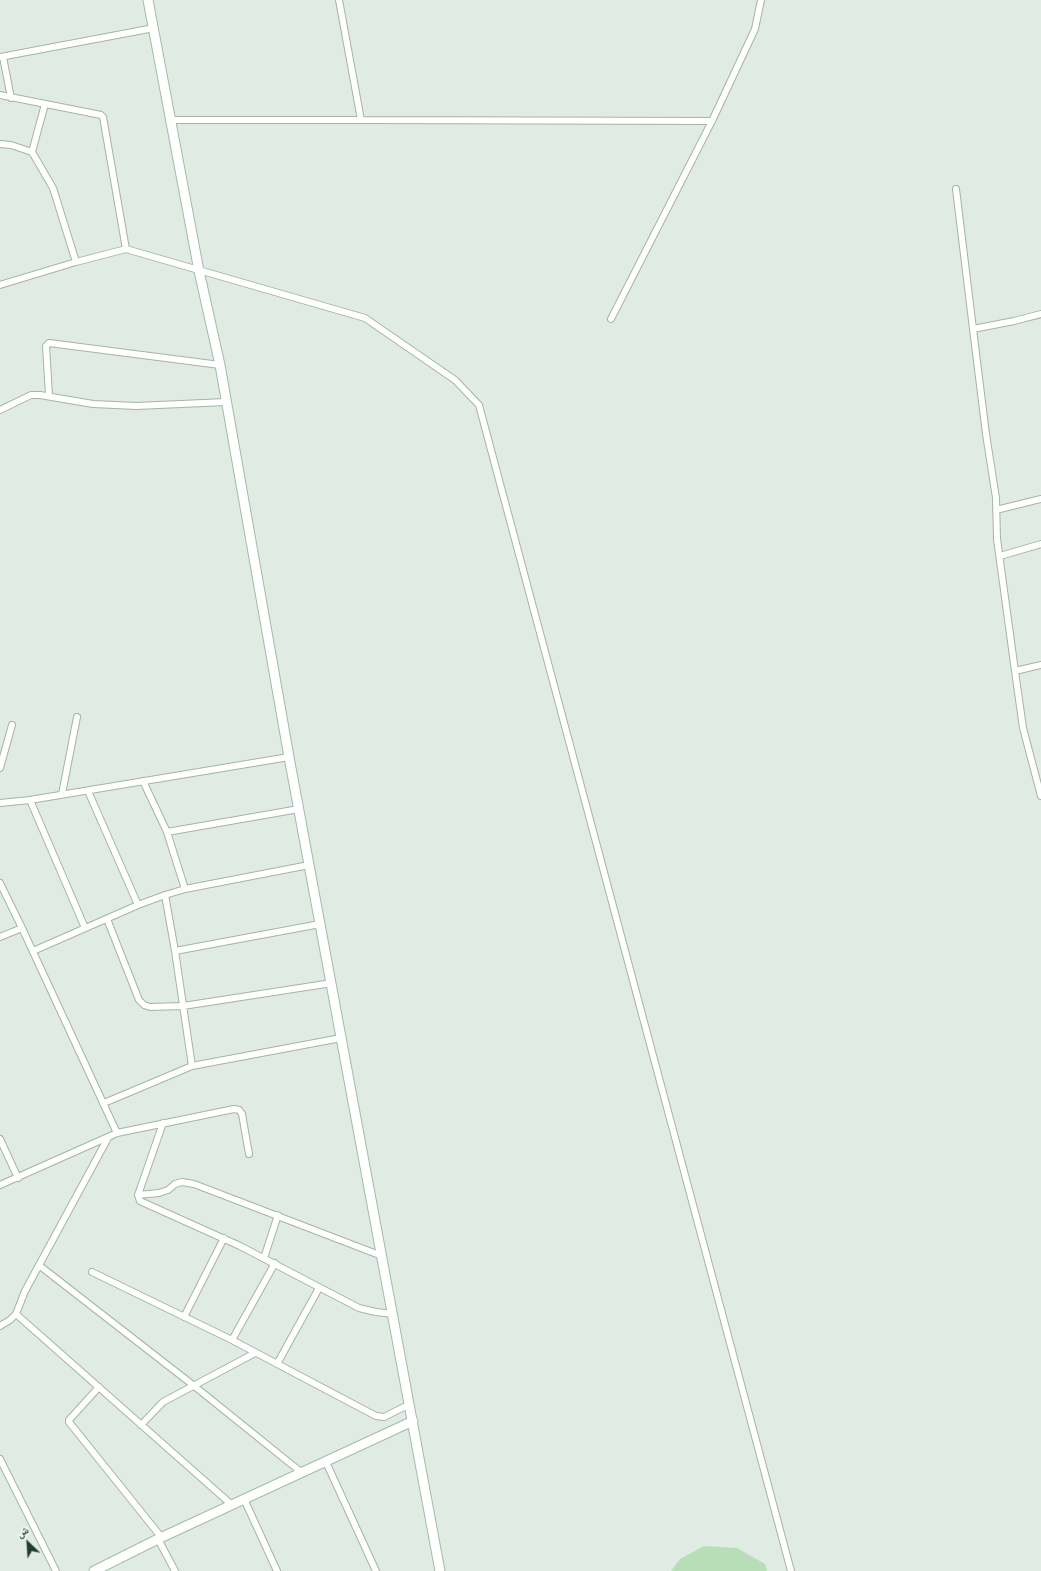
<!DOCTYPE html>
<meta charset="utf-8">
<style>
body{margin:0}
#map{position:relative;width:1041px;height:1571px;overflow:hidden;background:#e0ece3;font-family:Raleway,"Noto Naskh Arabic",sans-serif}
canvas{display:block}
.north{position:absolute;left:8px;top:1523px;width:40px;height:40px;-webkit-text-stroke:3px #f1f8f2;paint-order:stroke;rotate:335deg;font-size:11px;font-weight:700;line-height:16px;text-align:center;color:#203d2d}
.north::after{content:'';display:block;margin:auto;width:14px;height:18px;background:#203d2d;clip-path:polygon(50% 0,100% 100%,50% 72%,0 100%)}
</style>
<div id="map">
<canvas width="1041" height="1571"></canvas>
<div class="north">ش</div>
</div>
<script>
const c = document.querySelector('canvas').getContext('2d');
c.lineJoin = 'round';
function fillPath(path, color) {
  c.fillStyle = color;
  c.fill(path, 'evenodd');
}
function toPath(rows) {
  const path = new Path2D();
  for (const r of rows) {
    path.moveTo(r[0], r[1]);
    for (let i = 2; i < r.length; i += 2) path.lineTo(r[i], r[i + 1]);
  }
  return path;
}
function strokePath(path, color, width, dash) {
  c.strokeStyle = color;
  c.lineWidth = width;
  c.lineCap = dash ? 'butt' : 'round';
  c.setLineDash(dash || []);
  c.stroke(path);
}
const green = toPath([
 [704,1546,737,1548,765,1564,767,1571,671,1571,680,1559]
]);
const street = toPath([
 [339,0,361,120],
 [0,57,154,28],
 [3,57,11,98],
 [0,95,101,115,103,117,126,249],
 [172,120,361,120,712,121],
 [0,144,11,145,32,152,53,188,76,262],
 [32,152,45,104],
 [956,189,973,329,1014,321,1041,314],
 [0,285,76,262,126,249,365,318,455,380,479,405,791,1571],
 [611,319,712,121,755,29,761,0],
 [973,329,986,434,996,498,997,539,1015,671,1041,665],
 [49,395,46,346,49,343,220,365],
 [0,410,31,395,40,395,93,404,136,406,226,402],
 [996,510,1041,499],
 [1000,556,1041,544],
 [1015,671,1023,728,1041,796],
 [0,768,12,725],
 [143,781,167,832,185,889],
 [88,791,138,905],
 [62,794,77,717],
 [30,800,85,928],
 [0,803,30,800,289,757],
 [167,832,299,809],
 [0,883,22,928,117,1133],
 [165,895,175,951,192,1066],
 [107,919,139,1000,144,1005,150,1007,183,1006,332,983],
 [0,937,22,928],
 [33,951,138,905,165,895,185,889,309,865],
 [175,951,320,924],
 [104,1103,192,1066,341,1038],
 [163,1123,138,1195,159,1193,168,1190,175,1184,182,1182,194,1184,382,1256],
 [0,1139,18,1178],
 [0,1185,117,1133,234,1109,239,1110,242,1114,249,1154],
 [138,1195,140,1201,240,1246,359,1308,376,1312,393,1314],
 [264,1258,278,1215],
 [40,1266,193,1385,301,1472],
 [92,1272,232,1340,376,1416,384,1417,410,1404],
 [16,1314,232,1505],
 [184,1317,224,1238],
 [0,1326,10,1320,16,1314,25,1291,108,1138],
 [232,1340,275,1263],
 [277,1364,319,1288],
 [99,1387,69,1420,69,1422,162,1538],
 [141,1425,163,1402,255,1353],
 [0,1459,56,1571],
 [326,1462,376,1571],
 [244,1499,277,1571],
 [158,1539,175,1571]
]);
const secondary = toPath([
 [148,0,199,271,220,365,289,757,440,1571],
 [94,1571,158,1539,413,1421]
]);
fillPath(green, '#b8deb8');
strokePath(street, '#a3b4a9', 8);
strokePath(secondary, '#a1bbab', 11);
strokePath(street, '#fff', 6);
strokePath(secondary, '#fff', 9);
</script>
